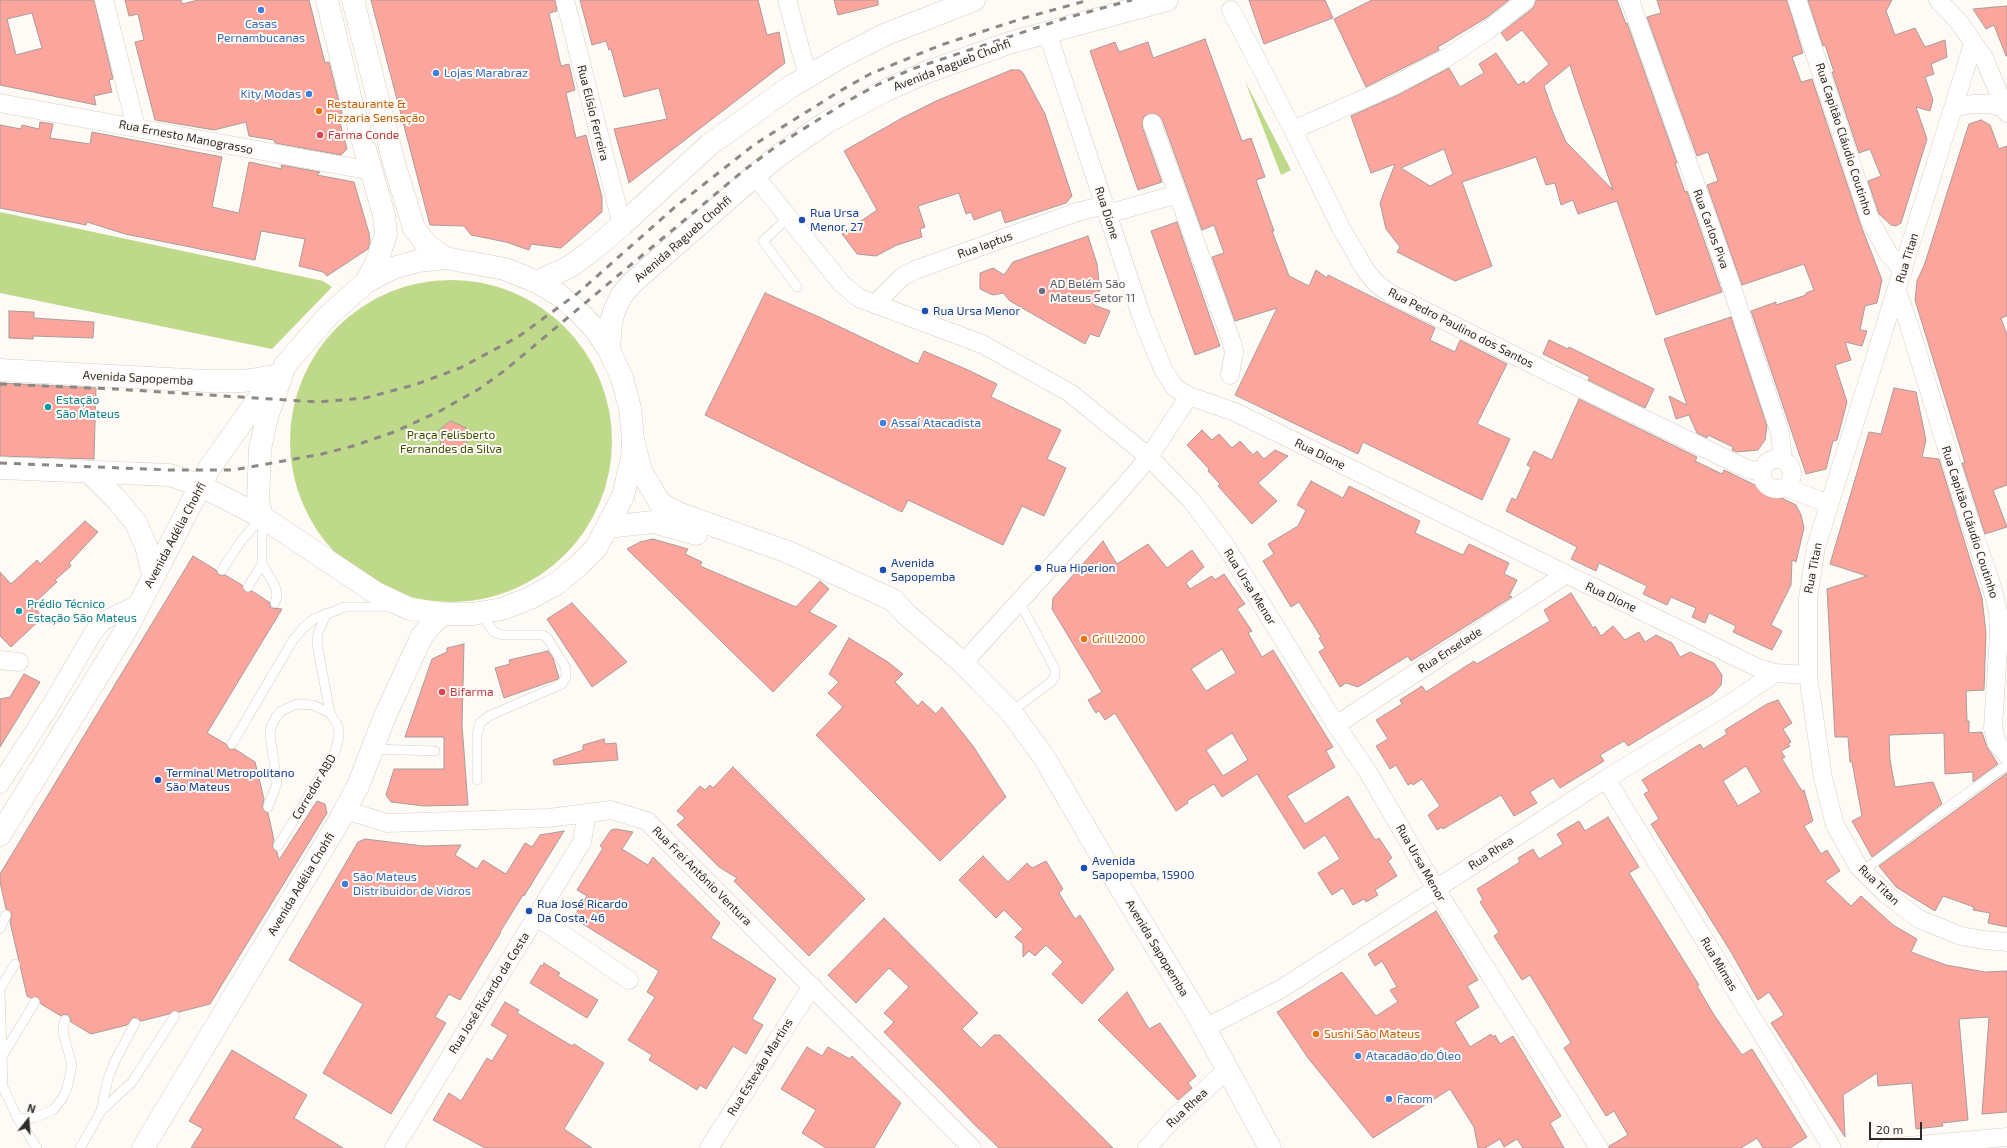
<!DOCTYPE html>
<meta charset="utf-8">
<style>
body{margin:0}
#map{position:relative;width:2007px;height:1148px;overflow:hidden;background:#fefaf6;font-family:"Exo 2",sans-serif}
canvas{display:block}
.north{position:absolute;left:8px;top:1100px;width:40px;height:40px;-webkit-text-stroke:3px #fefaf6;paint-order:stroke;rotate:17deg;font-size:11px;font-weight:700;line-height:16px;text-align:center;color:#2f2b28}
.north::after{content:'';display:block;margin:auto;width:14px;height:18px;background:#2f2b28;clip-path:polygon(50% 0,100% 100%,50% 72%,0 100%)}
.scale{position:absolute;left:1869px;top:1122px;width:53px;height:18px;box-sizing:border-box;border:2px solid #2f2b28;border-top:0;padding-left:5px;font-size:12px;line-height:14px;white-space:nowrap;color:#2f2b28;-webkit-text-stroke:3px #fefaf6;paint-order:stroke}
</style>
<div id="map">
<canvas width="2007" height="1148"></canvas>
<div class="north">N</div>
<div class="scale">20 m</div>
</div>
<script>
const c = document.querySelector('canvas').getContext('2d');
c.lineJoin = 'round';
function fillPath(path, color) {
  c.fillStyle = color;
  c.fill(path, 'evenodd');
}
function toPath(rows) {
  const path = new Path2D();
  for (const r of rows) {
    if (r.length === 3) {
      path.moveTo(r[0] + r[2], r[1]);
      path.arc(r[0], r[1], r[2], 0, 2 * Math.PI);
      continue;
    }
    path.moveTo(r[0], r[1]);
    for (let i = 2; i < r.length; i += 2) path.lineTo(r[i], r[i + 1]);
  }
  return path;
}
function strokePath(path, color, width, dash) {
  c.strokeStyle = color;
  c.lineWidth = width;
  c.lineCap = dash ? 'butt' : 'round';
  c.setLineDash(dash || []);
  c.stroke(path);
}
function label(font, color, halo, rows, align = 'center') {
  c.font = font + ' "Exo 2",sans-serif';
  c.lineWidth = 4;
  c.setLineDash([]);
  c.textBaseline = 'middle';
  c.strokeStyle = halo;
  c.fillStyle = color;
  for (const [text, x, y, turn = 0] of rows) {
    c.save();
    c.translate(x, y);
    c.rotate((+turn || 0) * Math.PI / 180);
    c.textAlign = isNaN(turn) ? turn : align;
    if (halo) c.strokeText(text, 0, 0);
    c.fillText(text, 0, 0);
    c.restore();
  }
}
const green = toPath([
 [1245,81,1291,170,1281,175,1256,110],
 [0,212,323,281,332,287,272,349,0,293],
 [451,441,161]
]);
const building = toPath([
 [0,0,94,0,113,79,109,80,112,92,94,96,96,105,0,85,0,0],
 [32,13,42,48,16,55,7,19,32,13],
 [125,0,181,0,182,4,198,0,309,0,325,63,329,62,342,114,338,115,347,149,341,155,275,143,274,140,249,136,246,122,214,130,155,120,135,42,144,40,138,14,129,16,125,0],
 [371,0,555,0,557,11,549,13,561,66,569,64,575,90,566,93,576,138,586,135,602,197,602,212,561,248,531,244,529,250,506,242,471,235,464,226,430,225,371,0],
 [580,0,758,0,767,35,779,32,785,63,629,183,614,129,667,119,659,88,624,97,611,49,609,50,606,41,592,45,580,0],
 [834,0,878,0,878,5,838,15,834,0],
 [1249,0,1325,0,1333,18,1264,44,1249,0],
 [1372,0,1509,0,1486,18,1438,47,1439,50,1366,87,1334,19,1372,0],
 [1536,0,1617,0,1626,24,1627,23,1677,163,1675,163,1685,192,1687,191,1722,292,1656,315,1617,201,1578,214,1573,200,1561,205,1555,183,1546,185,1536,157,1462,182,1492,266,1455,281,1397,252,1400,247,1386,229,1380,203,1395,164,1371,173,1351,116,1398,95,1449,68,1460,87,1484,73,1479,64,1496,53,1518,85,1524,81,1526,84,1549,64,1522,30,1507,41,1501,33,1533,8,1536,0],
 [1570,65,1582,102,1613,190,1566,142,1553,112,1544,86,1570,65],
 [1444,149,1453,174,1430,186,1401,168,1444,149],
 [1657,0,1787,0,1803,53,1792,57,1801,82,1812,79,1860,223,1882,280,1877,303,1865,306,1860,330,1867,331,1862,346,1845,342,1851,360,1835,365,1847,402,1837,440,1833,441,1826,469,1806,474,1751,311,1776,302,1776,305,1806,295,1806,293,1814,290,1804,264,1742,285,1707,185,1718,181,1708,152,1697,156,1647,17,1661,13,1657,0],
 [1808,0,1892,0,1886,11,1895,35,1915,28,1925,47,1945,40,1947,57,1931,64,1934,74,1925,77,1933,100,1930,111,1916,107,1927,139,1901,223,1896,226,1891,225,1879,214,1868,181,1881,176,1870,149,1859,153,1832,72,1834,72,1825,45,1823,46,1808,0],
 [2007,6,2007,56,2006,56,1994,25,1986,29,1973,9,2007,6],
 [1205,39,1242,141,1251,138,1265,177,1256,180,1274,231,1272,231,1289,276,1309,286,1316,270,1327,278,1328,275,1435,328,1430,340,1455,352,1460,340,1507,364,1477,424,1510,439,1482,500,1363,442,1358,454,1235,395,1277,308,1235,321,1212,257,1224,253,1214,225,1202,230,1162,119,1154,113,1144,116,1142,126,1162,182,1138,190,1090,51,1115,42,1119,52,1148,42,1153,58,1205,39],
 [1011,70,1020,70,1023,73,1045,114,1072,196,1066,203,1005,223,1001,210,974,220,971,212,966,214,959,193,918,206,925,227,920,229,922,237,897,245,876,256,857,254,842,234,877,210,844,151,902,118,936,101,1011,70],
 [1981,120,1990,125,1999,149,2007,146,2007,316,2001,318,2007,335,2007,485,1993,490,2007,527,1985,534,1962,463,1965,463,1915,300,1917,281,1925,263,1966,133,1969,124,1981,120],
 [40,122,53,124,50,138,90,144,92,132,222,157,212,207,239,213,249,162,282,169,281,165,320,172,317,175,354,182,369,233,370,242,368,249,327,276,323,272,299,266,305,239,261,231,255,260,125,234,87,222,86,225,0,208,0,125,21,129,22,125,39,129,40,122],
 [1177,222,1220,346,1195,355,1151,231,1177,222],
 [1088,236,1097,264,1100,290,1094,305,1110,311,1099,337,1090,334,1085,344,1010,301,1003,293,993,295,980,289,980,273,993,268,1004,275,1013,262,1088,236],
 [765,293,819,317,918,364,924,351,968,370,997,384,991,397,1061,430,1047,459,1066,468,1044,516,1022,506,1003,545,908,500,902,512,705,415,765,293],
 [9,311,34,312,34,318,94,322,93,338,33,336,33,339,9,338,9,311],
 [1731,317,1767,426,1765,440,1758,450,1737,452,1732,450,1733,447,1708,435,1707,438,1697,433,1689,415,1676,419,1669,396,1687,405,1664,339,1731,317],
 [1549,340,1568,349,1569,347,1654,389,1645,408,1588,380,1590,377,1543,354,1549,340],
 [0,383,96,388,94,459,0,456,0,383],
 [1894,388,1916,392,1926,440,1922,457,1939,459,1982,598,1986,633,1984,690,1966,691,1967,721,1969,721,1969,733,1982,732,1987,747,1998,764,1973,782,1973,772,1945,774,1944,733,1889,735,1890,760,1895,787,1933,782,1942,804,1872,857,1852,821,1862,816,1852,762,1850,762,1848,737,1835,737,1827,589,1867,576,1830,564,1869,432,1881,434,1894,388],
 [1579,399,1697,457,1695,461,1722,474,1724,470,1796,505,1801,515,1804,528,1796,562,1792,560,1791,585,1771,625,1782,631,1772,650,1733,632,1736,626,1709,613,1705,623,1692,617,1696,608,1671,597,1667,605,1643,594,1647,586,1599,563,1596,571,1571,559,1577,547,1506,511,1512,498,1516,500,1531,467,1527,465,1534,451,1552,460,1579,399],
 [451,421,466,428,467,443,455,452,441,445,439,430,451,421],
 [1202,430,1212,440,1219,434,1232,448,1240,441,1253,455,1257,451,1264,459,1275,450,1288,456,1258,483,1277,501,1252,524,1218,486,1220,484,1208,471,1209,469,1187,445,1202,430],
 [1311,481,1343,498,1349,486,1420,521,1415,533,1463,555,1469,544,1509,563,1504,574,1517,580,1509,596,1512,597,1411,661,1408,656,1358,687,1346,683,1340,687,1319,652,1325,648,1319,638,1321,637,1299,602,1291,607,1263,561,1274,554,1268,544,1298,526,1306,510,1297,505,1311,481],
 [85,521,98,532,69,563,71,566,55,580,57,582,32,605,43,617,11,647,0,636,0,572,11,584,37,560,40,564,85,521],
 [653,539,688,549,685,554,702,562,700,566,796,607,820,581,829,589,809,612,837,626,773,692,627,549,640,542,653,539],
 [1103,541,1117,564,1148,544,1167,568,1192,550,1204,567,1186,583,1190,589,1212,576,1215,580,1224,574,1245,604,1237,609,1252,631,1248,633,1262,657,1273,650,1333,747,1326,751,1335,767,1287,796,1305,824,1348,796,1375,840,1379,838,1392,858,1388,861,1397,876,1375,890,1378,895,1366,902,1364,899,1353,905,1343,888,1332,895,1318,873,1340,859,1325,835,1304,849,1257,774,1222,797,1214,784,1187,801,1188,803,1176,811,1115,713,1105,720,1099,711,1096,713,1088,700,1102,692,1052,609,1053,598,1103,541],
 [1222,649,1236,673,1206,691,1191,669,1222,649],
 [1232,733,1248,760,1223,776,1206,750,1232,733],
 [193,556,216,570,219,575,225,575,242,585,245,592,252,591,269,602,271,608,282,609,207,733,226,744,229,749,235,749,255,762,264,799,262,808,268,813,274,840,272,846,277,852,279,860,317,801,325,804,327,813,210,1004,179,1012,173,1011,169,1014,141,1021,134,1017,127,1025,91,1034,71,1022,69,1015,64,1014,61,1016,41,1004,38,997,31,998,27,996,10,922,12,914,6,909,0,882,0,874,193,556],
 [1571,593,1593,628,1595,626,1601,636,1613,626,1625,640,1639,632,1645,642,1656,635,1672,643,1680,657,1690,652,1714,663,1722,675,1721,685,1713,694,1628,746,1624,741,1600,755,1604,761,1560,788,1553,778,1530,792,1537,803,1514,816,1501,795,1443,829,1442,827,1437,830,1428,815,1440,806,1422,779,1413,785,1412,783,1408,785,1396,765,1390,769,1376,746,1388,739,1376,720,1402,704,1400,700,1422,686,1426,692,1474,661,1477,664,1550,621,1544,610,1571,593],
 [572,603,627,662,592,687,547,619,572,603],
 [849,638,888,662,903,674,895,682,918,706,922,701,936,714,942,707,973,746,1006,797,940,861,816,735,843,707,828,693,839,682,829,674,849,638],
 [464,644,462,725,468,805,424,806,391,802,386,795,394,769,444,769,444,737,405,737,432,659,447,652,447,648,464,644],
 [548,651,553,658,559,678,558,679,504,698,495,668,510,664,509,660,548,651],
 [24,674,40,682,0,747,0,699,10,697,24,674],
 [1778,700,1792,723,1783,729,1791,742,1788,744,1790,746,1781,751,1785,757,1782,759,1802,791,1804,790,1813,821,1804,826,1821,854,1827,850,1840,871,1825,881,1851,906,1861,896,1893,925,1917,939,1911,952,1946,965,1985,972,2007,971,2007,1112,1982,1114,1989,1017,1959,1019,1968,1120,1942,1123,1943,1126,1916,1129,1912,1083,1878,1086,1877,1073,1843,1095,1845,1137,1771,1023,1784,1015,1769,992,1758,1000,1731,952,1651,824,1659,819,1644,794,1649,791,1642,780,1700,744,1703,749,1727,734,1725,730,1767,704,1778,700],
 [1746,766,1761,792,1738,806,1723,781,1746,766],
 [604,739,605,744,616,743,618,760,554,765,553,760,583,750,583,745,604,739],
 [733,767,865,899,809,956,734,881,737,878,719,867,677,825,685,818,677,811,700,786,705,790,710,785,713,788,733,767],
 [2007,773,2007,927,1988,923,1990,913,1973,910,1974,907,1943,896,1935,911,1896,887,1879,866,2007,773],
 [1608,817,1639,867,1629,873,1699,985,1697,986,1714,1015,1742,1055,1752,1049,1807,1137,1790,1148,1763,1148,1757,1138,1741,1148,1609,1148,1609,1146,1628,1135,1614,1111,1606,1116,1574,1064,1564,1048,1571,1043,1530,975,1522,980,1494,936,1499,932,1480,902,1483,900,1477,889,1520,862,1518,858,1533,849,1539,859,1563,844,1557,834,1579,821,1585,831,1608,817],
 [616,829,633,832,622,849,648,865,653,857,720,923,711,938,776,979,752,1019,763,1025,746,1054,733,1046,706,1089,700,1085,697,1090,649,1060,652,1055,628,1040,655,997,647,992,659,971,573,918,587,896,577,890,603,848,600,846,611,830,616,829],
 [564,831,524,896,523,895,500,932,501,932,460,1000,449,994,435,1017,446,1023,391,1114,323,1073,363,1004,289,960,358,842,365,839,423,846,461,845,455,855,477,869,483,860,506,874,525,843,532,847,540,835,564,831],
 [983,856,1008,882,1027,863,1032,868,1046,861,1063,889,1059,893,1075,919,1080,915,1114,969,1082,1004,1052,974,1063,962,1046,945,1035,956,1029,951,1023,957,1023,944,1015,937,1023,929,1004,910,996,918,959,880,983,856],
 [1436,911,1478,980,1467,986,1479,1007,1455,1022,1470,1047,1491,1034,1493,1037,1495,1035,1500,1044,1513,1036,1561,1116,1550,1123,1564,1148,1523,1148,1517,1139,1504,1147,1500,1139,1485,1148,1478,1148,1474,1127,1450,1089,1373,1138,1308,1058,1277,1012,1342,972,1376,1016,1398,1002,1390,990,1397,987,1382,961,1375,966,1368,954,1436,911],
 [884,918,978,1013,962,1029,981,1048,994,1035,1000,1035,1113,1148,999,1148,976,1126,884,1032,894,1022,884,1013,909,987,889,968,856,1003,828,975,884,918],
 [544,963,560,973,558,976,598,1000,587,1018,530,983,541,965,543,966,544,963],
 [1127,992,1149,1029,1160,1023,1196,1076,1188,1083,1192,1088,1178,1100,1098,1020,1127,992],
 [505,1002,519,1010,517,1013,572,1046,574,1044,604,1063,564,1129,592,1148,485,1148,433,1120,449,1093,461,1101,487,1058,492,1061,508,1035,491,1025,505,1002],
 [807,1047,822,1056,828,1047,850,1059,852,1056,901,1103,874,1148,826,1148,802,1133,816,1110,781,1089,807,1047],
 [232,1050,307,1095,294,1118,343,1148,191,1148,203,1129,189,1121,232,1050]
]);
const lane = toPath([
 [788,218,763,241,797,287],
 [262,518,262,564,275,586,277,595,275,603],
 [222,570,241,541,262,517],
 [248,587,262,564],
 [327,613,318,633,317,644,330,713],
 [1011,712,1051,682,1055,676,1055,669,1019,601],
 [232,744,293,640,303,628,314,619,345,607,392,607],
 [372,749,435,751],
 [477,780,477,734,480,723,489,716,562,684,566,677,566,668,548,639,543,635,503,635,494,632,489,626,482,612],
 [268,807,277,783,270,735,271,727,276,717,281,711,297,704,313,705,330,713,338,726,339,736,335,752,278,846],
 [1863,871,1933,818,2007,765],
 [0,929,6,915],
 [0,989,15,964],
 [0,992,3,1087,18,1119,37,1148],
 [3,1055,35,1002],
 [101,1111,132,1082,175,1016],
 [18,1119,34,1118,53,1110,62,1099,67,1088,72,1065,64,1036,63,1028,65,1020],
 [80,1148,101,1111,108,1079,114,1063,135,1023]
]);
const street = toPath([
 [104,0,136,127],
 [565,0,622,225],
 [787,0,808,77],
 [1630,0,1726,270,1780,433,1782,451,1780,459],
 [1797,0,1870,220,1888,253,1903,271],
 [1938,0,1959,22,1984,58,2007,113],
 [1231,10,1293,130,1341,228,1366,271,1377,284,1391,294,1560,378,1747,469,1761,472],
 [1047,32,1142,318,1163,369,1175,388,1189,396,1235,412,1756,667,1775,673,1808,675],
 [1973,44,1816,547,1808,598,1808,675,1823,778,1835,825,1858,866,1886,894,1919,919,1961,936,1984,940,2007,942],
 [0,103,372,171],
 [1953,108,1972,104,1989,104,2005,108],
 [1152,123,1232,343,1234,352,1230,375],
 [1293,130,1393,86,1448,57,1488,30,1526,0],
 [755,176,842,284,859,298,982,344,1070,393,1149,457,1191,500,1225,545,1336,725,1368,772,1436,889,1599,1148],
 [1107,214,1178,194],
 [1897,291,1909,325,1963,501,1991,584,1998,611,1999,634,1993,728,1997,744,2007,755],
 [876,303,902,277,915,270,1077,212,1105,205],
 [1777,474,15],
 [1785,487,1829,504],
 [0,660,19,662],
 [963,663,1122,489,1149,457,1189,396],
 [1336,725,1565,575],
 [1606,779,1832,1148],
 [0,784,51,705,93,633,103,621,140,603],
 [345,810,387,823,549,818,611,810,647,821,972,1148],
 [536,916,629,980],
 [1205,1028,1281,989,1606,779,1736,700,1775,673],
 [394,1148,582,842,587,813],
 [709,1148,812,986],
 [1147,1148,1172,1120,1228,1069],
 [1887,1148,2007,1137]
]);
const secondary = toPath([
 [327,0,351,100,384,215,386,234,377,261,366,282],
 [353,0,394,163,414,228,427,245,445,258],
 [633,440,641,471,660,503,678,513,788,552,893,600,906,614,963,663,1011,712,1044,757,1105,862,1200,1019,1270,1148],
 [607,527,653,522,696,534]
]);
const primary = toPath([
 [0,370,206,381,244,381,275,376],
 [0,468,170,475,201,486,262,517]
]);
const highway = toPath([
 [445,258,505,269,537,282,559,295,578,311,595,329,609,350,622,378,630,408,633,439,632,458,623,496,596,548,579,565,556,584,530,598,502,609,473,614,443,614,410,609,376,593,262,517,258,501,260,449,267,417,285,365,328,316,366,282,393,268,418,261,445,258],
 [537,282,569,267,589,253,622,225,709,145,790,87,841,57,884,35,974,0],
 [609,350,611,322,615,309,621,296,632,283,775,158,827,122,884,91,927,72,1009,43,1167,0],
 [90,473,118,501,136,523,146,546,153,575],
 [0,835,126,630,210,467,272,380],
 [143,1148,339,821,358,786,385,716,422,636,431,625,443,614]
]);
const rail = toPath([
 [0,384,115,389,318,402,365,398,414,385,460,368,518,337,578,293,675,207,755,144,840,91,870,74,941,45,1024,18,1089,0],
 [0,463,170,470,233,470,322,454,353,446,394,432,440,411,479,389,504,371,743,171,778,145,846,102,877,85,912,69,1066,18,1132,0]
]);
const markers = [
 [261,10,4,"#3f7fe0"],
 [436,73,4,"#3f7fe0"],
 [309,94,4,"#3f7fe0"],
 [319,111,4,"#e8710a"],
 [320,135,4,"#e0444e"],
 [802,220,4,"#1a4fb4"],
 [1042,291,4,"#6b7280"],
 [925,311,4,"#1a4fb4"],
 [48,407,4,"#0f9aa8"],
 [883,423,4,"#3f7fe0"],
 [1038,568,4,"#1a4fb4"],
 [883,570,4,"#1a4fb4"],
 [19,611,4,"#0f9aa8"],
 [1084,639,4,"#e8710a"],
 [442,692,4,"#e0444e"],
 [158,780,4,"#1a4fb4"],
 [1084,868,4,"#1a4fb4"],
 [345,884,4,"#3f7fe0"],
 [529,911,4,"#1a4fb4"],
 [1316,1034,4,"#e8710a"],
 [1358,1056,4,"#3f7fe0"],
 [1389,1099,4,"#3f7fe0"]
];
const shopNames = [
 ["Casas",261,24,"center"],
 ["Pernambucanas",261,38,"center"],
 ["Lojas Marabraz",444,73],
 ["Kity Modas",301,94,"right"],
 ["Assaí Atacadista",891,423],
 ["São Mateus",353,877],
 ["Distribuidor de Vidros",353,891],
 ["Atacadão do Óleo",1366,1056],
 ["Facom",1397,1099]
];
const streetNames = [
 ["Avenida Ragueb Chohfi",952,65,-21],
 ["Rua Elísio Ferreira",593,113,76],
 ["Rua Ernesto Manograsso",186,137,11],
 ["Rua Capitão Cláudio Coutinho",1844,139,72],
 ["Rua Dione",1107,213,72],
 ["Rua Carlos Piva",1711,229,70],
 ["Avenida Ragueb Chohfi",683,239,-41],
 ["Rua Iaptus",985,245,-20],
 ["Rua Titan",1907,258,-73],
 ["Rua Pedro Paulino dos Santos",1461,328,27],
 ["Avenida Sapopemba",138,378,3],
 ["Rua Dione",1320,454,26],
 ["Rua Capitão Cláudio Coutinho",1970,522,72],
 ["Avenida Adélia Chohfi",175,535,-62],
 ["Rua Titan",1813,568,-79],
 ["Rua Ursa Menor",1250,587,58],
 ["Rua Dione",1611,597,25],
 ["Rua Enselade",1450,650,-33],
 ["Corredor ABD",314,787,-59],
 ["Rua Rhea",1491,853,-33],
 ["Rua Ursa Menor",1421,863,60],
 ["Rua Frei Antônio Ventura",702,876,45],
 ["Avenida Adélia Chohfi",301,884,-59],
 ["Rua Titan",1879,885,44],
 ["Avenida Sapopemba",1157,948,59],
 ["Rua Mimas",1719,964,59],
 ["Rua José Ricardo da Costa",489,993,-58],
 ["Rua Estevão Martins",760,1067,-58],
 ["Rua Rhea",1187,1108,-43]
];
const foodNames = [
 ["Restaurante &",327,104],
 ["Pizzaria Sensação",327,118],
 ["Grill 2000",1092,639],
 ["Sushi São Mateus",1324,1034]
];
const healthNames = [
 ["Farma Conde",328,135],
 ["Bifarma",450,692]
];
const transitNames = [
 ["Rua Ursa",810,213],
 ["Menor, 27",810,227],
 ["Rua Ursa Menor",933,311],
 ["Avenida",891,563],
 ["Sapopemba",891,577],
 ["Rua Hiperion",1046,568],
 ["Terminal Metropolitano",166,773],
 ["São Mateus",166,787],
 ["Avenida",1092,861],
 ["Sapopemba, 15900",1092,875],
 ["Rua José Ricardo",537,904],
 ["Da Costa, 46",537,918]
];
const worshipNames = [
 ["AD Belém São",1050,284],
 ["Mateus Setor 11",1050,298]
];
const cultureNames = [
 ["Estação",56,400],
 ["São Mateus",56,414],
 ["Prédio Técnico",27,604],
 ["Estação São Mateus",27,618]
];
const parkNames = [
 ["Praça Felisberto",451,435],
 ["Fernandes da Silva",451,449]
];
fillPath(green, '#bfd98a');
fillPath(building, '#fba59d');
strokePath(building, '#a99b99', 1);
strokePath(lane, '#d6cdc3', 10);
strokePath(street, '#d6cdc3', 19);
strokePath(secondary, '#d6cdc3', 23);
strokePath(primary, '#d6cdc3', 23);
strokePath(highway, '#d6cdc3', 23);
strokePath(lane, '#fff', 9);
strokePath(street, '#fff', 18);
strokePath(secondary, '#fff', 22);
strokePath(primary, '#fff', 22);
strokePath(highway, '#fff', 22);
strokePath(rail, '#8c8884', 3, [7, 7]);
for (const [x, y, r, color] of markers) {
  const dot = new Path2D();
  dot.arc(x, y, r, 0, 2 * Math.PI);
  c.fillStyle = color;
  c.fill(dot);
  strokePath(dot, '#fefaf6', 1.5);
}
label('12px', '#366cbe', '#fefaf6', shopNames, 'left');
label('12px', '#2f2b28', '#fefaf6', streetNames);
label('12px', '#c56008', '#fefaf6', foodNames, 'left');
label('12px', '#be3a42', '#fefaf6', healthNames, 'left');
label('12px', '#164399', '#fefaf6', transitNames, 'left');
label('12px', '#5b616d', '#fefaf6', worshipNames, 'left');
label('12px', '#0d838f', '#fefaf6', cultureNames, 'left');
label('12px', '#3e5005', '#fefaf6', parkNames);
</script>
